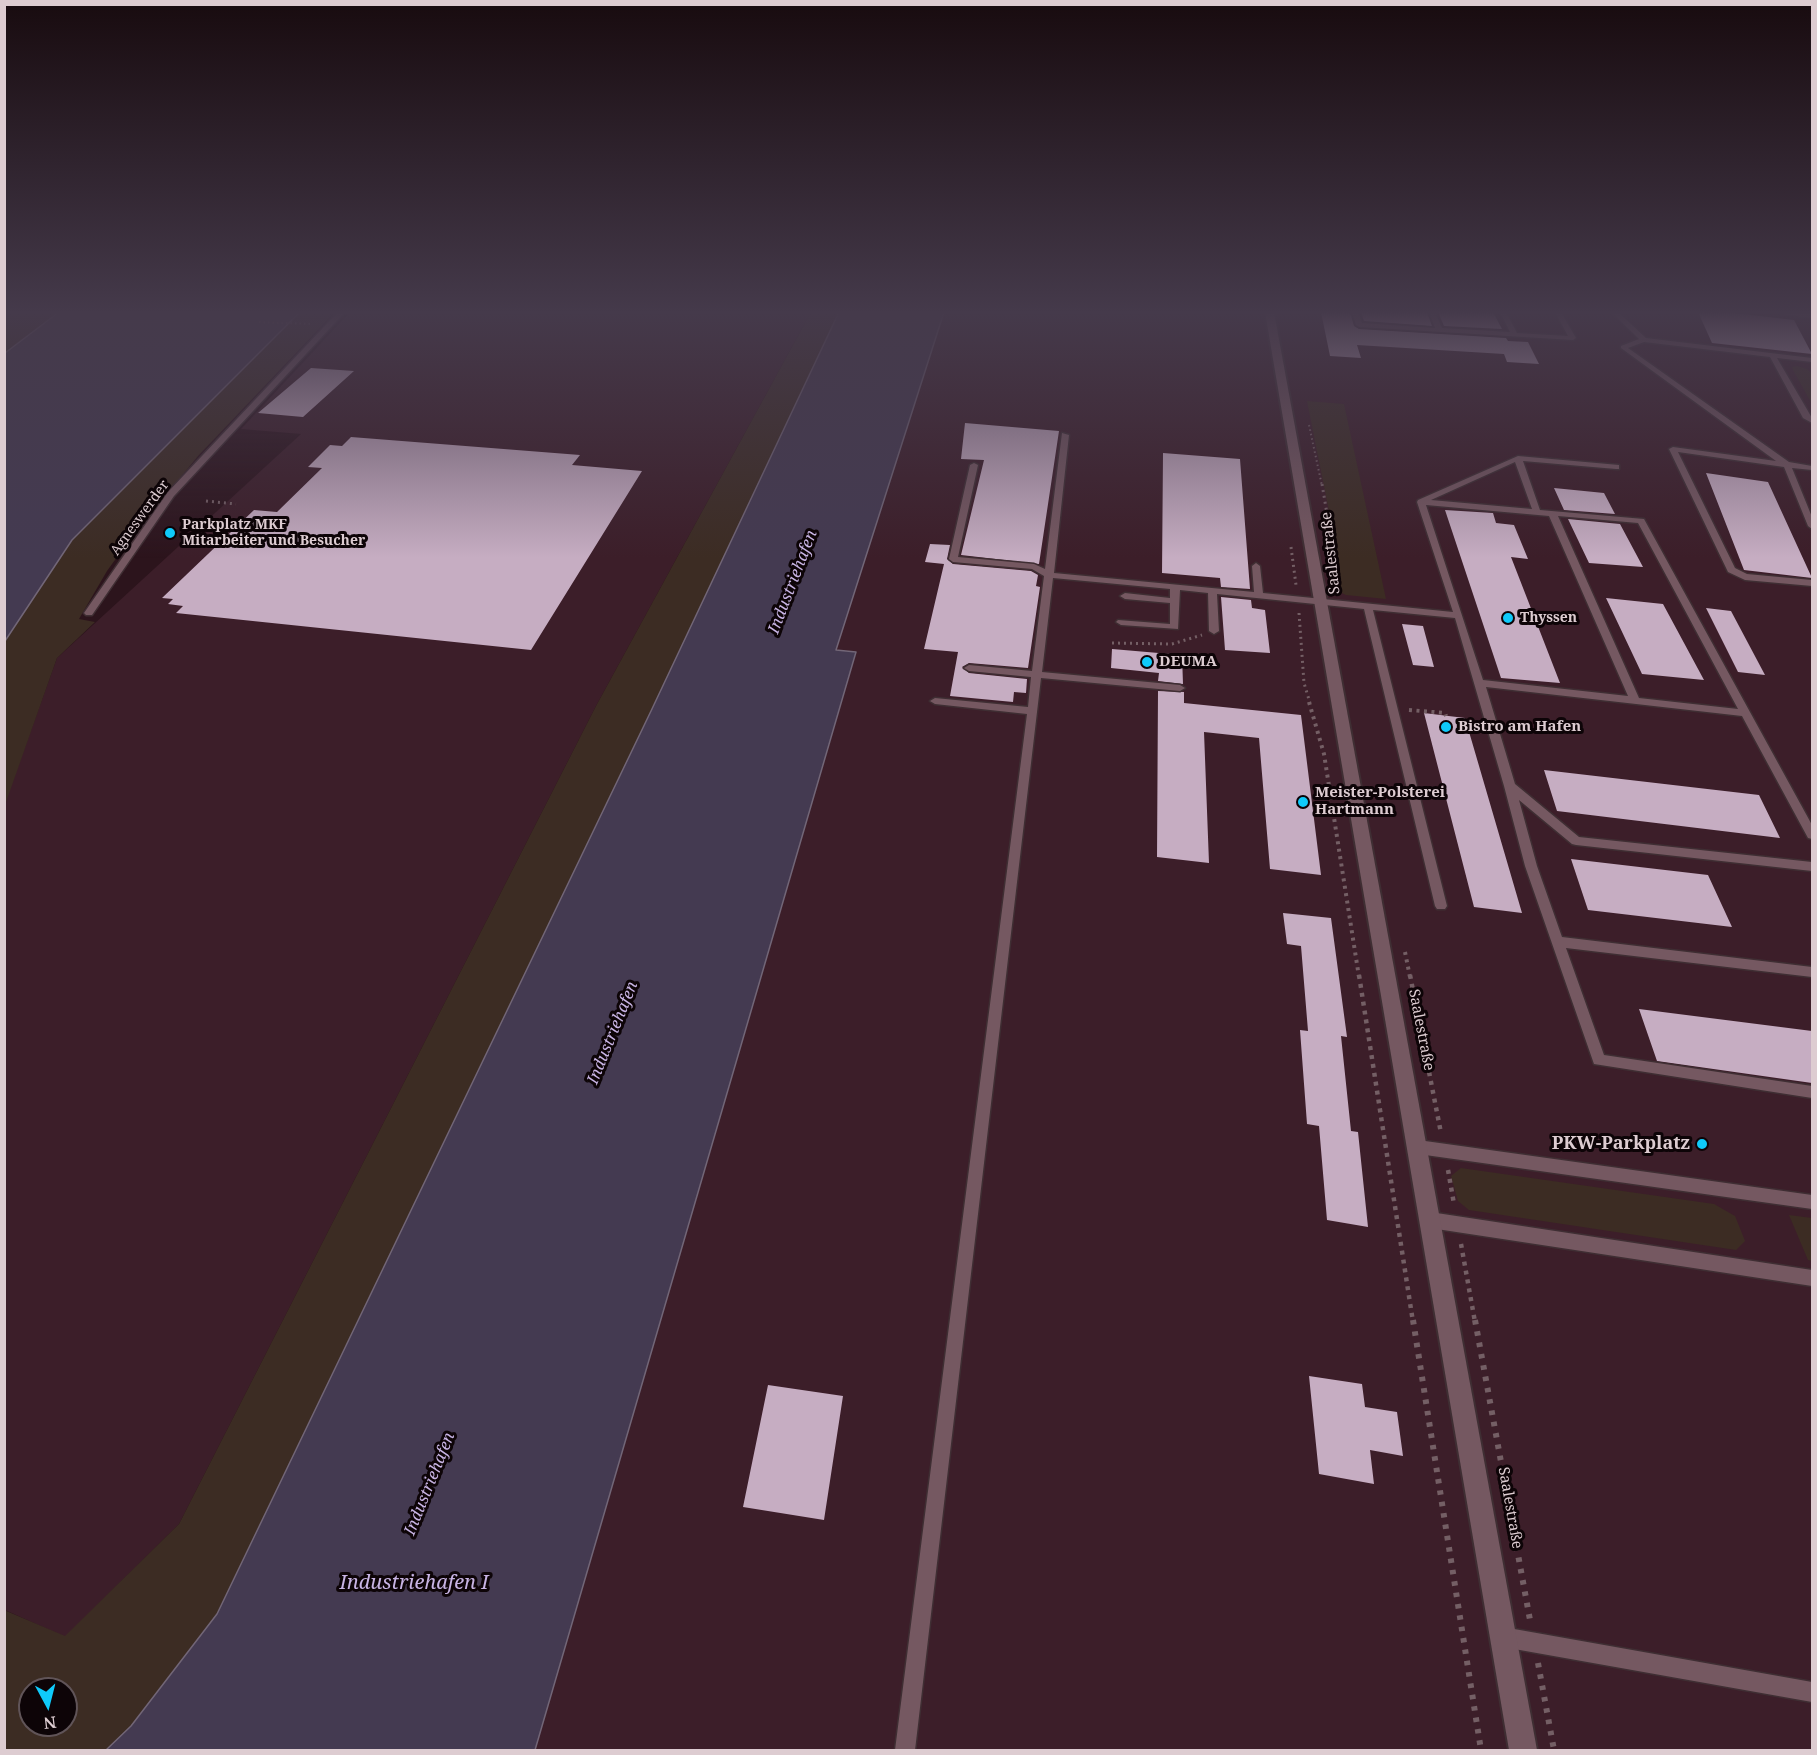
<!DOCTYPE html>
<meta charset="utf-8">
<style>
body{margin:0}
#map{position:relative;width:1817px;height:1755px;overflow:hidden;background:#2c141c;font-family:"Noto Serif",serif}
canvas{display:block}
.frame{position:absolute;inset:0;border:6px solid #ddccd1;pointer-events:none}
.north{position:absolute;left:18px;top:1677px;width:60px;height:60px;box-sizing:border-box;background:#0d0407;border:2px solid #605458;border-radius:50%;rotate:173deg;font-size:16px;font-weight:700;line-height:24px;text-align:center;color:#ddccd1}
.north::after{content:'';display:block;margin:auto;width:21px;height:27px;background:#0fcafa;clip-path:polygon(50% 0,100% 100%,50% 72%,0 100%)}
</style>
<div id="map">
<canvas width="1817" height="1755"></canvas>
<div class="frame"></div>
<div class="north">N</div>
</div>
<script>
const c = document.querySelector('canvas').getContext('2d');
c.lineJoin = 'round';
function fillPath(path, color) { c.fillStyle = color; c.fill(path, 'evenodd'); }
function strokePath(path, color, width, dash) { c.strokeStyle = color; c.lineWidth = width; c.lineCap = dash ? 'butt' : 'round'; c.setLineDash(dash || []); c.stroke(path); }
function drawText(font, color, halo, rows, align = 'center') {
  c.font = font + ' "Noto Serif",serif'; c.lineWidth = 6; c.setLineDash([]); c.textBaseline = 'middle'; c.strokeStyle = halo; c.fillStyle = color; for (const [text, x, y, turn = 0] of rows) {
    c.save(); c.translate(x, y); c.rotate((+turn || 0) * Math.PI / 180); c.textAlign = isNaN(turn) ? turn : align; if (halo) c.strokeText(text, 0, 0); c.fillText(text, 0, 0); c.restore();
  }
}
const built = new Path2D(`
 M 350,312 L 811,312 L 596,706 L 179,1524 L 65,1637 L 5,1610 L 4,805 L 57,658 L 301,434 L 241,429 Z
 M 944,312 L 1812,312 L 1812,1750 L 535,1750 L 856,653 L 836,650 Z`);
const green = new Path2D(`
 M 5,312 L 59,312 L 5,353 Z
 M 300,312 L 335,312 L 198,456 L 130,539 L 107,571 L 79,619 L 95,622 L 57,658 L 5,805 L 5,641 L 72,540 Z
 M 811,312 L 839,312 L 651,711 L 217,1614 L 131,1726 L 106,1750 L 5,1750 L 4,1610 L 65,1636 L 179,1524 L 596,706 ZM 30,1689 L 66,1689 L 66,1725 L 30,1725 Z
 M 1797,366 L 1807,369 L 1812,374 L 1812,404 L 1793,370 L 1792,367 Z
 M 1307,401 L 1344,404 L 1386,599 L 1346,595 L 1340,592 L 1336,576 L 1338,556 Z
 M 1461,1168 L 1714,1204 L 1735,1216 L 1745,1241 L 1736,1250 L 1469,1210 L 1458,1201 L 1451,1176 Z
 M 1789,1215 L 1812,1218 L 1812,1261 L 1808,1260 Z`);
const water = new Path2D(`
 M 59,312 L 300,312 L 72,540 L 5,641 L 5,353 Z
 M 839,312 L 944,312 L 836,650 L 856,652 L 535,1750 L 106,1750 L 131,1726 L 217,1614 L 651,711 Z`);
const building = new Path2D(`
 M 1321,312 L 1350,312 L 1354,326 L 1359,329 L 1506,338 L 1508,341 L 1528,342 L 1539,364 L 1507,362 L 1504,354 L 1357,345 L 1361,358 L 1330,356 Z
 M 1361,312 L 1427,312 L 1432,326 L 1364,321 Z
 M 1438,312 L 1493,312 L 1502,329 L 1444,326 Z
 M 1698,312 L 1726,312 L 1794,320 L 1812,354 L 1712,343 Z
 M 311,368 L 354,371 L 303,417 L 258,413 Z
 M 965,423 L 1059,431 L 1039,564 L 961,555 L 984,460 L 961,459 Z
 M 351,437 L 580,455 L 572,465 L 642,471 L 531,650 L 176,613 L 183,606 L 168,604 L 173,599 L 162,598 L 254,510 L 277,512 L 322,468 L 308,467 L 330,445 L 342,446 Z
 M 1163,453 L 1240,459 L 1250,589 L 1221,587 L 1220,578 L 1162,573 Z
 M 1706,473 L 1768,482 L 1812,578 L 1744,570 Z
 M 1554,488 L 1604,493 L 1615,514 L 1564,510 Z
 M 1445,510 L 1493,513 L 1496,523 L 1514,525 L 1528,559 L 1511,557 L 1560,683 L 1501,678 Z
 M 1568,519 L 1620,524 L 1643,567 L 1589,563 Z
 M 930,544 L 950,545 L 947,559 L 953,564 L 1031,571 L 1038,575 L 1036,586 L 1040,587 L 1028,668 L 969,663 L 962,667 L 969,673 L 1027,679 L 1026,693 L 1014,692 L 1013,702 L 950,696 L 958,652 L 924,649 L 944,564 L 925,562 Z
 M 1221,597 L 1251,600 L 1252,608 L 1265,610 L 1270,653 L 1225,650 Z
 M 1606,598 L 1663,604 L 1704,680 L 1642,674 Z
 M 1706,608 L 1731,611 L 1765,675 L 1738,672 Z
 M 1402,624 L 1423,626 L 1434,667 L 1413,665 Z
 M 1112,649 L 1182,655 L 1183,684 L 1158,681 L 1159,673 L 1111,668 Z
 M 1158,691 L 1184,692 L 1184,703 L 1301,715 L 1321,875 L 1270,869 L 1259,738 L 1204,732 L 1209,863 L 1157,857 Z
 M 1424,713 L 1465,718 L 1522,913 L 1474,907 Z
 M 1544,770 L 1759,795 L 1780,838 L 1557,811 Z
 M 1571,859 L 1708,875 L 1732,927 L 1588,910 Z
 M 1283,913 L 1331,918 L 1347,1037 L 1341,1036 L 1351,1131 L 1358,1132 L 1368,1227 L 1327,1220 L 1319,1126 L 1307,1124 L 1300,1030 L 1308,1031 L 1301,946 L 1287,944 Z
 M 1639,1009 L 1812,1031 L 1812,1083 L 1657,1061 Z
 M 1309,1376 L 1362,1384 L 1365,1407 L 1397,1412 L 1403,1456 L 1370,1450 L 1374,1484 L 1319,1474 Z
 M 768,1385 L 843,1396 L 824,1520 L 743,1507 Z`);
const pathFar4 = new Path2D(`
 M 259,322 L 313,324
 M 1309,425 L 1322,486`);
const pathFar3 = new Path2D(`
 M 1322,484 L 1334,556 L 1333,562
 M 206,501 L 236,504
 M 1291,547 L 1296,585
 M 1299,613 L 1304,683 L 1310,703
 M 1112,643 L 1172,644 L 1202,635`);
const pathFar2 = new Path2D(`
 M 1309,702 L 1324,754 L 1359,977
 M 1409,710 L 1445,713 L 1446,716
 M 1405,952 L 1410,977`);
const pathFar1 = new Path2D(`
 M 1359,975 L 1413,1322
 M 1410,975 L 1441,1133
 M 1448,1170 L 1454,1204
 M 1461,1244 L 1475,1322`);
const path = new Path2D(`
 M 1413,1320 L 1481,1750
 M 1475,1320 L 1530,1620
 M 1538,1663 L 1554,1750`);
const service = new Path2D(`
 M 338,312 L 345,312 L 174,496 L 92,615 L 86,615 L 84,613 L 168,492 Z
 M 1352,312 L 1358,312 L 1362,323 L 1435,328 L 1429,312 L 1435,312 L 1442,328 L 1510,332 L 1500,312 L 1506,312 L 1517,333 L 1568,336 L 1555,312 L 1561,312 L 1576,338 L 1573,340 L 1359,327 L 1356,325 Z
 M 1611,312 L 1618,312 L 1646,338 L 1812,358 L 1812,362 L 1777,358 L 1812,418 L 1812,423 L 1803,418 L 1770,357 L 1644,342 L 1628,348 L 1789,462 L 1812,466 L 1812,470 L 1792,468 L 1812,517 L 1812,529 L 1808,526 L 1784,467 L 1678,452 L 1735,568 L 1747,574 L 1812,580 L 1812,586 L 1745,580 L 1728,572 L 1669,449 L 1673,447 L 1776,461 L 1621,348 L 1621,346 L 1639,339 Z
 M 1778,312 L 1812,314 L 1812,318 L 1781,314 Z
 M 1062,433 L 1069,435 L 1054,573 L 1254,592 L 1252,566 L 1256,563 L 1260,566 L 1263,593 L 1453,612 L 1417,502 L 1418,500 L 1518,456 L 1619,465 L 1619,469 L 1616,469 L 1523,461 L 1540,510 L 1644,519 L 1812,825 L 1812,839 L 1808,838 L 1742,716 L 1486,687 L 1515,784 L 1579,837 L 1812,862 L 1812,871 L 1576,845 L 1572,844 L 1519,800 L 1537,866 L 1562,937 L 1812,967 L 1812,977 L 1566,948 L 1604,1055 L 1812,1086 L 1812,1098 L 1594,1064 L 1525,866 L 1504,786 L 1455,618 L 1373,610 L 1447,906 L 1445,909 L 1437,909 L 1435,906 L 1364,609 L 1217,594 L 1219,631 L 1214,634 L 1209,631 L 1208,593 L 1180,590 L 1178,629 L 1121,625 L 1116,622 L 1118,620 L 1170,624 L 1170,603 L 1125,599 L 1120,596 L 1125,593 L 1170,598 L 1170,589 L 1053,578 L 1042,672 L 1180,685 L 1185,688 L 1180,691 L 1041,678 L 915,1750 L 895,1750 L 1027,714 L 935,704 L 930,701 L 935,698 L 1028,707 L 1031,677 L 969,671 L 964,668 L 969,665 L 1032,671 L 1044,576 L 1032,569 L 953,562 L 949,559 L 970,465 L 974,463 L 978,465 L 958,557 L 1034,564 L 1045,569 ZM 1515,462 L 1532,509 L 1431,500 ZM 1426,505 L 1549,516 L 1628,696 L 1483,680 ZM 1558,516 L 1638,523 L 1738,709 L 1639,698 Z
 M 1418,1140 L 1812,1195 L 1812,1209 L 1418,1154 L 1413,1152 L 1411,1147 L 1413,1142 Z
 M 1430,1212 L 1812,1270 L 1812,1286 L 1430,1228 L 1425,1225 L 1422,1220 L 1425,1215 Z
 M 1503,1627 L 1812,1682 L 1812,1702 L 1503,1647 L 1496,1644 L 1493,1637 L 1496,1630 Z`);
const secondary = new Path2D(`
 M 1265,312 L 1274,312 L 1537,1750 L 1509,1750 Z`);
const markers = [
 [170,533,6,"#0fcafa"],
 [1508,618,6,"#0fcafa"],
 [1147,662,6,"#0fcafa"],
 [1446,727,6,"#0fcafa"],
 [1303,802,6,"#0fcafa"],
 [1702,1144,6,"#0fcafa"]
];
const farStreetnames = [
 ["Agneswerder",140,518,-54]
];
const farPoinames = [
 ["Parkplatz MKF",182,525],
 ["Mitarbeiter und Besucher",182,541],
 ["Thyssen",1520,618]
];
const streetNames = [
 ["Saalestraße",1331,553,-96],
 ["Saalestraße",1421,1030,79],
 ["Saalestraße",1510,1508,80]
];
const poiNames = [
 ["DEUMA",1159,662],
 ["Bistro am Hafen",1458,727],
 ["Meister-Polsterei",1315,793],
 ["Hartmann",1315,810]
];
const waterNames = [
 ["Industriehafen",793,582,-69],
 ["Industriehafen",613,1033,-68],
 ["Industriehafen",430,1484,-68]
];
const nearPoinames = [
 ["PKW-Parkplatz",1690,1144]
];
const nearWaternames = [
 ["Industriehafen I",414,1583]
];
fillPath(built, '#3c1e29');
fillPath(green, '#3c2c23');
fillPath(water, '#443a51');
strokePath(water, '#726677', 1.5);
fillPath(building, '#c6adc2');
strokePath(service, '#3f2e33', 3);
strokePath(secondary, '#3f2e33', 4);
strokePath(pathFar4, '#745f65', 2, [1.5, 3]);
strokePath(pathFar3, '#745f65', 3, [2, 4]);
strokePath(pathFar2, '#745f65', 4, [3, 4.5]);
strokePath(pathFar1, '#745f65', 4.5, [4, 5]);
strokePath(path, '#745f65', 6, [4.5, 7]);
fillPath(service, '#755861');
fillPath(secondary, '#755861');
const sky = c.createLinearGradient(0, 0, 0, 558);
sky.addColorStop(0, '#180b0f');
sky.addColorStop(0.56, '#453a4b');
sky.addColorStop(1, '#453a4b00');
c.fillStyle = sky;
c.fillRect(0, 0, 1817, 558);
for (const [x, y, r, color] of markers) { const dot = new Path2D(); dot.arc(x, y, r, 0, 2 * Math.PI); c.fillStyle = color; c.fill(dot); strokePath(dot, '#0d0407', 2); }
drawText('14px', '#ddccd1', '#0d0407', farStreetnames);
drawText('bold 14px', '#ddccd1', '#0d0407', farPoinames, 'left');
drawText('15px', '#ddccd1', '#0d0407', streetNames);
drawText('bold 15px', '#ddccd1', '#0d0407', poiNames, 'left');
drawText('italic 16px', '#c8b4e4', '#0d0407', waterNames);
drawText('bold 18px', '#ddccd1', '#0d0407', nearPoinames, 'right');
drawText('italic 20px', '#c8b4e4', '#0d0407', nearWaternames);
</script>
